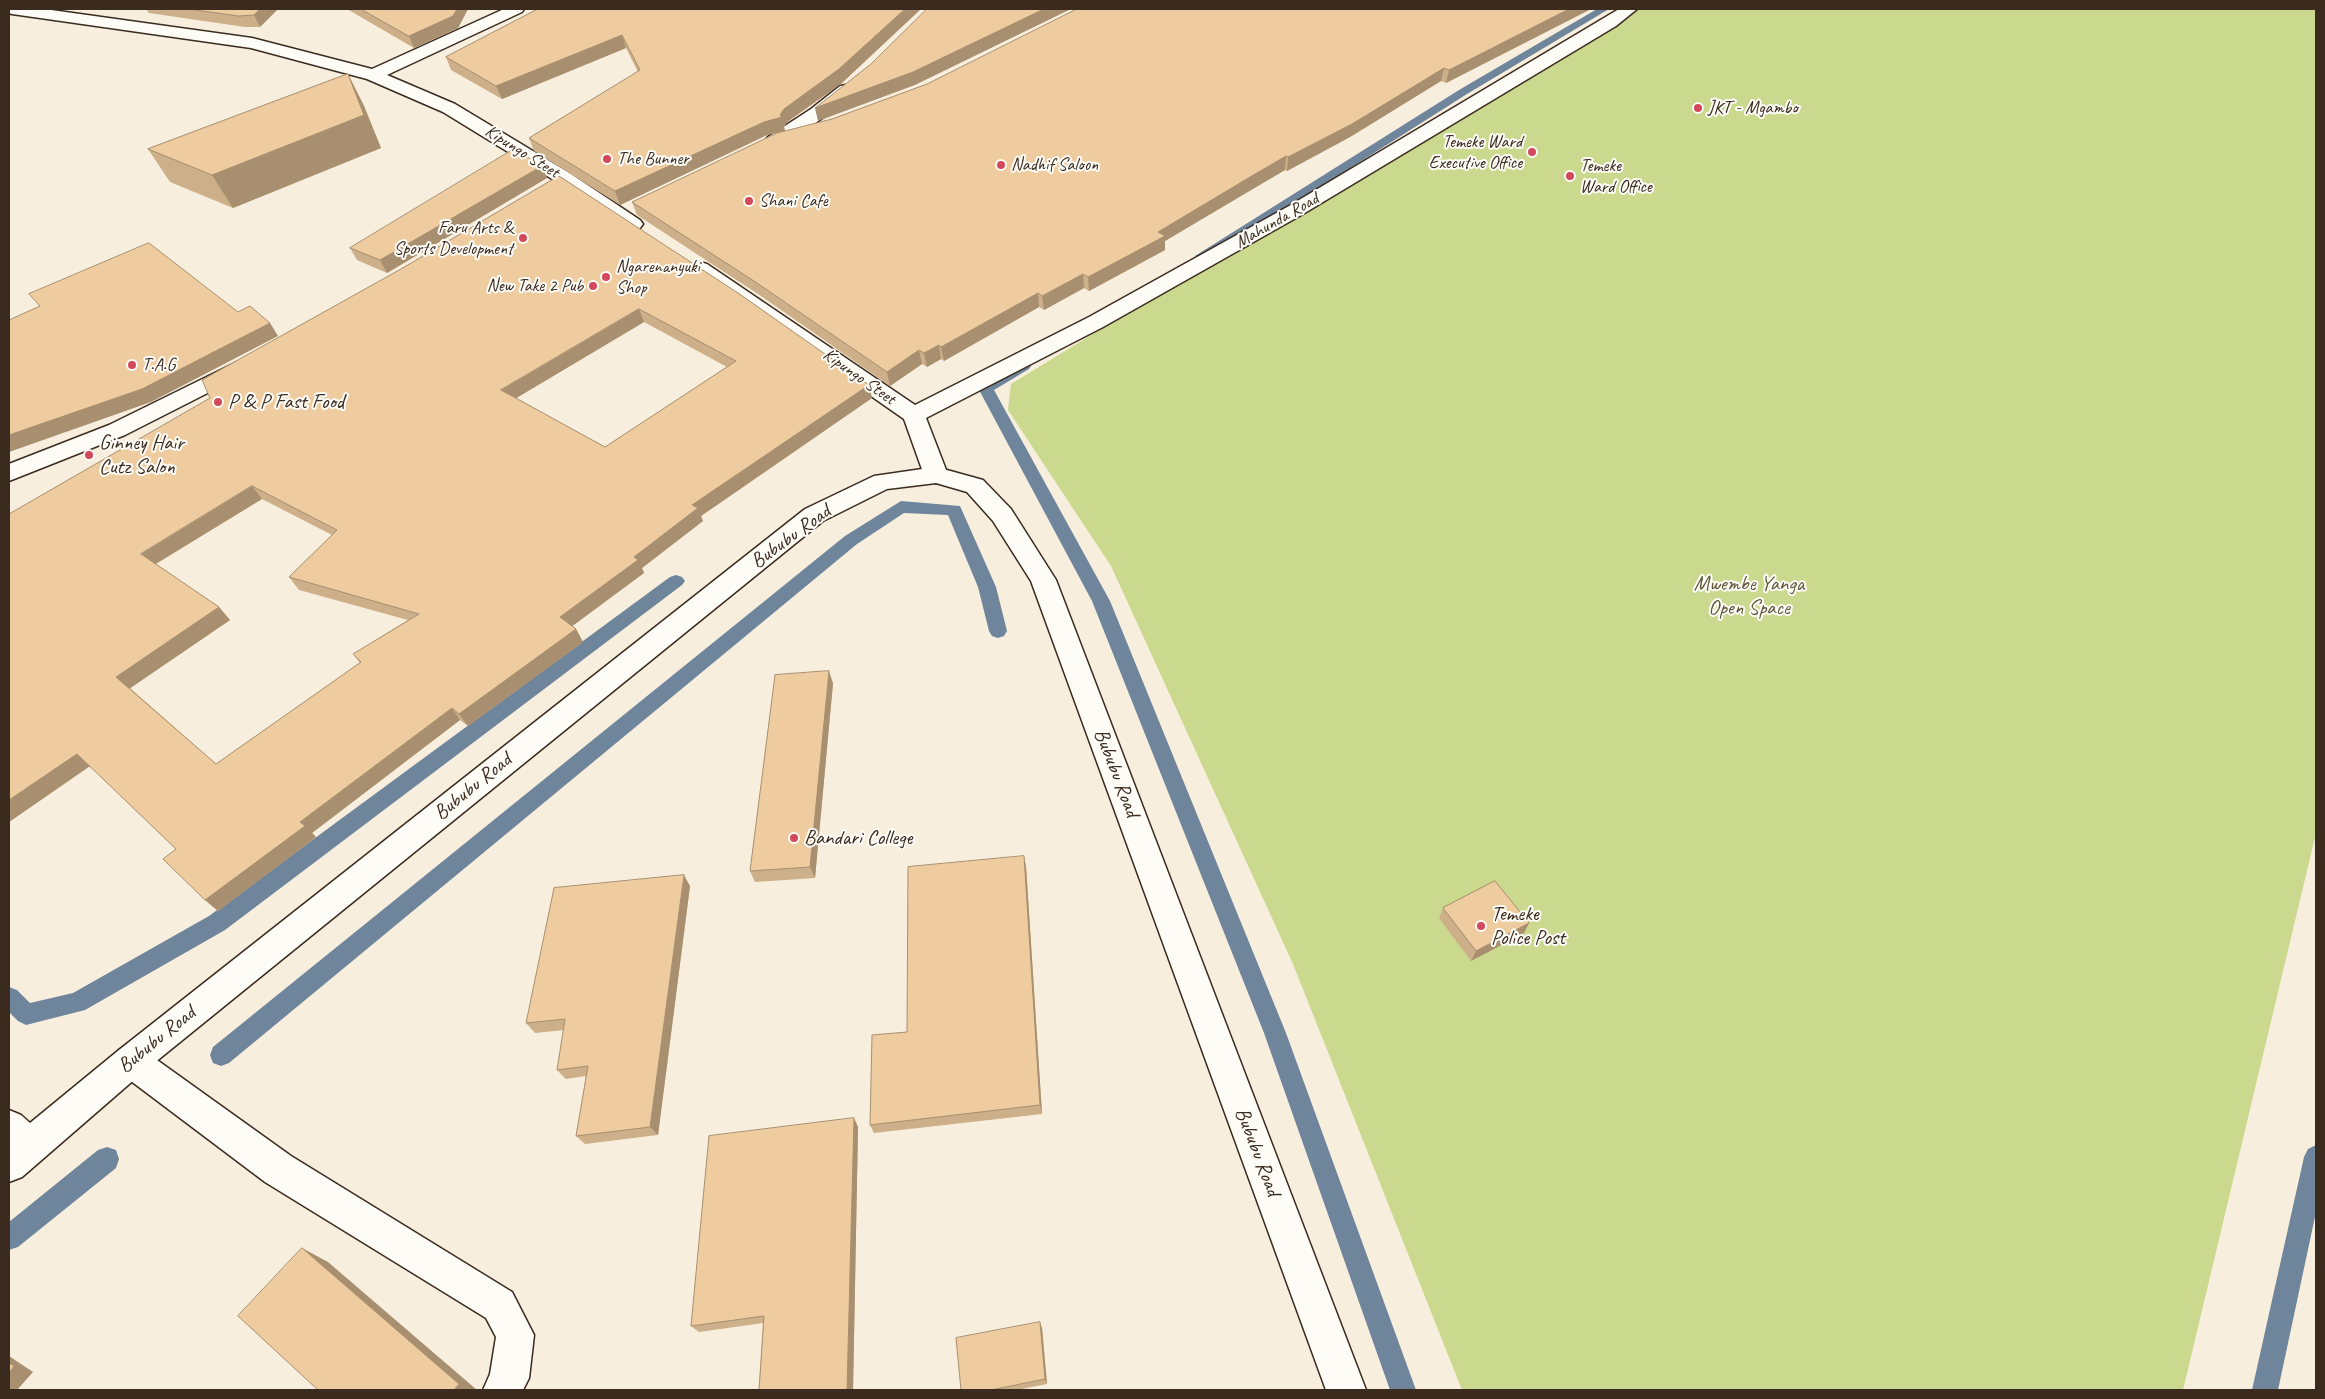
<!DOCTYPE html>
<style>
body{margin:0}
#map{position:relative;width:2325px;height:1399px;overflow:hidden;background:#f8eedd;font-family:Caveat,sans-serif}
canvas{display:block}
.frame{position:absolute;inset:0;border:10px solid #3b2a1e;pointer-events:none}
</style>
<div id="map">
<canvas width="2325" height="1399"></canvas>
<div class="frame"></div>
</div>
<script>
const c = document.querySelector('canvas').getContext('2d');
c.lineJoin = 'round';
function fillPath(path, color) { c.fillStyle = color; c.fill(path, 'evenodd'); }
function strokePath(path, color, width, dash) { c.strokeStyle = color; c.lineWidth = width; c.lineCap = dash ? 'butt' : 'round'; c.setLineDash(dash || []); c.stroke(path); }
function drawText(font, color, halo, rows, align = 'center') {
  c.font = font + ' Caveat,sans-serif'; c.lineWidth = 4; c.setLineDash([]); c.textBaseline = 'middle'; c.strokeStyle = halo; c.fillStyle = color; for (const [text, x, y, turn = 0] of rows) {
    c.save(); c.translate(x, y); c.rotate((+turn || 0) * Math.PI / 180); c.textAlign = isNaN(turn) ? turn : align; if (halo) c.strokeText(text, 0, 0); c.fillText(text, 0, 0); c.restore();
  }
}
const green = new Path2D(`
 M 1624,9 L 2316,9 L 2316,833 L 2183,1390 L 1462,1390 L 1293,964 L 1111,566 L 1008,410 L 1011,384 Z`);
const stream = new Path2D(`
 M 1597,9 L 1609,9 L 1467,94 L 1207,259 L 1202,260 L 1195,256 L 1459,90 Z
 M 1024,361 L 1029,363 L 1031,366 L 1029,369 L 994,390 L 1110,601 L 1286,1033 L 1416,1390 L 1390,1390 L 1264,1033 L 1092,601 L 978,388 L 981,385 Z
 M 901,501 L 960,506 L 996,587 L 1007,631 L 1004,636 L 998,638 L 992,636 L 989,631 L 978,587 L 948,515 L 904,513 L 857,544 L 229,1063 L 221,1066 L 213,1063 L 210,1055 L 213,1047 L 845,536 Z
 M 676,575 L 682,577 L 685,581 L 682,585 L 225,930 L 85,1010 L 26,1025 L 18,1021 L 9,1012 L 9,987 L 17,990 L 30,1003 L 73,993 L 209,916 L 670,577 Z
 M 2316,1145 L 2316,1212 L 2278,1390 L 2252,1390 L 2304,1157 L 2308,1149 Z
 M 107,1147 L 116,1150 L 119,1159 L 116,1168 L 18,1247 L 9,1250 L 9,1222 L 98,1150 Z`);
const service = new Path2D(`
 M 131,1045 L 143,1050 L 291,1156 L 512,1292 L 534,1335 L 529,1378 L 523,1390 L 483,1390 L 490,1374 L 496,1337 L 486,1318 L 265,1182 L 119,1072 L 114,1061 L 119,1050 Z`);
const minor = new Path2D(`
 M 9,9 L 44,9 L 252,38 L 372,69 L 504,9 L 524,9 L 522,12 L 387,75 L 455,104 L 571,174 L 640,220 L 643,224 L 640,228 L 626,228 L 557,182 L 443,112 L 367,79 L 251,48 L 12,14 L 9,13 Z
 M 1619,9 L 1637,9 L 1616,26 L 1303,214 L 1103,327 L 926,418 L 948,475 L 944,481 L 936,483 L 928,481 L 924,475 L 904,419 L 693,272 L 690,268 L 693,264 L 700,262 L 707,264 L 915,405 L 1089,317 L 1289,206 Z
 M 846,85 L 852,86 L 855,90 L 852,94 C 836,107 787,150 768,145 L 765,141 L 768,137 L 811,109 L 840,86 Z
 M 237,362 L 245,364 L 248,369 L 245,374 L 125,435 L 9,481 L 9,464 L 109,425 Z`);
const tertiary = new Path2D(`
 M 936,467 L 983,480 L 1011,509 L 1056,580 L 1366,1390 L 1326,1390 L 1031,581 L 993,521 L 967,492 L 936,483 L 887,489 L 823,521 L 143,1072 L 22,1177 L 9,1182 L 9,1110 L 21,1115 L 30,1123 L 119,1050 L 805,509 L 874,476 Z`);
const wall = new Path2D(`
 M 146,9 L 278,9 L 260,27 L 245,27 L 149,13 Z
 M 347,9 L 468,9 L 458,28 L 414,48 Z
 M 538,9 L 842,83 L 787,122 L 784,127 L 785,131 L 767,135 L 620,205 L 534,151 L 529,138 L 638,72 L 626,48 L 502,99 L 451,70 L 446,57 Z
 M 1591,9 L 1446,83 L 1441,81 L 1350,137 L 1287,171 L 1285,170 L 1249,191 L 1165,241 L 1165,250 L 1089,291 L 1084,288 L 1044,310 L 1039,307 L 944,361 L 941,359 L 927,367 L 922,364 L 890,386 L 761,296 L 637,215 L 632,202 L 832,119 L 927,84 Z
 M 348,74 L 364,106 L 381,148 L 233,208 L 170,182 L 148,149 Z
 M 542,166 L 547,178 L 387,273 L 357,260 L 350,248 Z
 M 559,176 L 872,398 L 701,516 L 703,521 L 642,568 L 644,573 L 572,626 L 576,629 L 583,642 L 468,726 L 460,720 L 312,833 L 316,837 L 218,911 L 205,900 L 176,849 L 90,766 L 9,822 L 210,398 L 401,269 ZM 644,322 L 727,367 L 605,447 L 516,398 ZM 262,499 L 332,535 L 289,577 L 299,590 L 408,620 L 353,654 L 360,663 L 216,764 L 130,688 L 230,620 L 219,607 L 156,564 Z
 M 833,683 L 815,878 L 755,882 L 750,871 Z
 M 1026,866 L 1042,1114 L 874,1133 L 870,1125 Z
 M 690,886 L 658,1135 L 585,1144 L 576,1136 L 586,1076 L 566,1079 L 557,1070 L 564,1030 L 535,1033 L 526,1023 Z
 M 1443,908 L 1529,923 L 1524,933 L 1471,961 L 1439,918 Z
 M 854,1118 L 858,1127 L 853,1390 L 759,1390 L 763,1323 L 699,1332 L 691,1326 Z
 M 1042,1328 L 1047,1384 L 1017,1390 L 961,1390 Z`);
const shadedWall = new Path2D(`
 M 260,9 L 278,9 L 260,27 L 254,15 Z
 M 457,9 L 468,9 L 458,28 L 414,48 L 409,36 Z
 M 905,9 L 921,9 L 842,83 L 787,122 L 784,127 L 785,131 L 767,135 L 620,205 L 615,191 L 784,109 Z
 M 1044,9 L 1071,9 L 915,85 L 818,121 L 815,108 Z
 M 1569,9 L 1591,9 L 1446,83 L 1449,70 Z
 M 622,35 L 626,48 L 502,99 L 496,86 Z
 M 1444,68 L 1441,81 L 1350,137 L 1287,171 L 1288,157 Z
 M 348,74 L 364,106 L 381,148 L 233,208 L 212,175 Z
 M 1286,156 L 1285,170 L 1165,241 L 1165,250 L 1089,291 L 1088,277 L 1158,232 Z
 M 542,166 L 547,178 L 387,273 L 380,260 Z
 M 1083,274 L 1084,288 L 1044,310 L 1042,296 Z
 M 1038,293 L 1039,307 L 944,361 L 941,347 Z
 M 639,309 L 644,322 L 508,403 L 501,390 Z
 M 270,323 L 278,336 L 151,402 L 9,452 L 9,435 Z
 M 939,345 L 941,359 L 927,367 L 924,353 Z
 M 919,350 L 922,364 L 890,386 L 887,372 Z
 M 869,385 L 872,398 L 701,516 L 703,521 L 642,568 L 644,573 L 567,630 L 560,617 L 634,557 L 692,505 Z
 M 252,486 L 262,499 L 152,566 L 141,554 Z
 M 219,607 L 230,620 L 129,689 L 116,677 Z
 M 576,629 L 583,642 L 468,726 L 459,714 Z
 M 829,671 L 833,683 L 815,878 L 810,867 Z
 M 452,708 L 460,720 L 312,833 L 316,837 L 218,911 L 205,900 L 300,822 Z
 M 77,754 L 90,766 L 9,822 L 9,800 Z
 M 1024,856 L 1026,866 L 1042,1114 L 1040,1105 Z
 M 684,875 L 690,886 L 658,1135 L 650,1127 Z
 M 1529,923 L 1524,933 L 1471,961 L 1476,951 Z
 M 854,1118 L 858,1127 L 853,1390 L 847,1390 Z
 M 302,1248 L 328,1262 L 477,1390 L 454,1390 Z
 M 1040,1322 L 1042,1328 L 1047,1384 L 1045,1379 Z
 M 9,1356 L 33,1372 L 17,1390 L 9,1390 Z`);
const building = new Path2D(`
 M 189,9 L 260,9 L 254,15 L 239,16 Z
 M 361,9 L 457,9 L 453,16 L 409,36 Z
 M 538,9 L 905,9 L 839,69 L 784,109 L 780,115 L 782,117 L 764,122 L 615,191 L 529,138 L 640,70 L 622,35 L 496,86 L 446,57 Z
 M 927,9 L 1044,9 L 913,72 L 815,108 L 871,64 Z
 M 1077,9 L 1569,9 L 1449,70 L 1444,68 L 1352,124 L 1288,157 L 1286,156 L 1250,177 L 1158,232 L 1165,236 L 1088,277 L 1083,274 L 1042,296 L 1038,293 L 941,347 L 939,345 L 924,353 L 919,350 L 887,372 L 757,283 L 632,202 L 777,133 L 832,119 L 927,84 Z
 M 348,74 L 364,115 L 212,175 L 148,149 Z
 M 514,149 L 542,166 L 380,260 L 350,248 Z
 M 559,176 L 741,295 L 869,385 L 692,505 L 698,508 L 634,557 L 638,560 L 560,617 L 576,629 L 459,714 L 452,708 L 300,822 L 305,826 L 205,900 L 163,859 L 176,849 L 77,754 L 9,800 L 9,514 L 210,398 L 202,380 L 401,269 ZM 639,309 L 736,361 L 605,447 L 501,390 ZM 252,486 L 337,530 L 289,577 L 419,614 L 353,654 L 361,662 L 216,764 L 116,677 L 219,607 L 141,554 Z
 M 149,243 L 238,312 L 250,306 L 270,323 L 142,389 L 9,435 L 9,320 L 40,306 L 29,294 Z
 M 829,671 L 810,867 L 750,871 L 775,675 Z
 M 1024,856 L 1040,1105 L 870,1125 L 872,1035 L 907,1032 L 908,867 Z
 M 684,875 L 650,1127 L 576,1136 L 588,1066 L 557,1070 L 565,1019 L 526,1023 L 554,888 Z
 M 1495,881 L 1529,923 L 1476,951 L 1443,908 Z
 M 854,1118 L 847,1390 L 759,1390 L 764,1316 L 691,1326 L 709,1136 Z
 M 302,1248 L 459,1384 L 454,1390 L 318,1390 L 238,1316 Z
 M 1040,1322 L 1045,1379 L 991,1390 L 961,1390 L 956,1338 Z
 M 9,1363 L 14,1366 L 9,1373 Z`);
const markers = [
 [1698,108,5,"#d1495b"],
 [1532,152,5,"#d1495b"],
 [607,159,5,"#d1495b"],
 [1001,165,5,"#d1495b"],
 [1570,176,5,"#d1495b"],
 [749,201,5,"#d1495b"],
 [523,238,5,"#d1495b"],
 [606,277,5,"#d1495b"],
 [593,286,5,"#d1495b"],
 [132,365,5,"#d1495b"],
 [218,402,5,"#d1495b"],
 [89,455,5,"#d1495b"],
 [794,838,5,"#d1495b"],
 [1481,926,5,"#d1495b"]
];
const farPoinames = [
 ["JKT - Mgambo",1708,108],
 ["Temeke Ward",1522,142,"right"],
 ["Executive Office",1522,163,"right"],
 ["The Bunner",617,159],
 ["Nadhif Saloon",1011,165],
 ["Temeke",1580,166],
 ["Ward Office",1580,187],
 ["Shani Cafe",759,201],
 ["Faru Arts &",513,228,"right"],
 ["Sports Development",513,249,"right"],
 ["Ngarenanyuki",616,267],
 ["Shop",616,288],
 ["New Take 2 Pub",583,286,"right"],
 ["T.A.G",142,365]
];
const farStreetnames = [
 ["Kipungo Steet",522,152,32],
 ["Mahunda Road",1277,221,-30],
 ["Kipungo Steet",859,377,35]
];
const poiNames = [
 ["P & P Fast Food",228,402],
 ["Ginney Hair",99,443],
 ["Cutz Salon",99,467],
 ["Bandari College",804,838],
 ["Temeke",1491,914],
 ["Police Post",1491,938]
];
const streetNames = [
 ["Bububu Road",791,537,-36],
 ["Bububu Road",1116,773,69],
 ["Bububu Road",473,787,-39],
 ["Bububu Road",157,1040,-39],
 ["Bububu Road",1257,1152,69]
];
const parkNames = [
 ["Mwembe Yanga",1749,584],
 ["Open Space",1749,608]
];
fillPath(green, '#cad98d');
fillPath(stream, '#6f859b');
strokePath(service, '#3b2a1e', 3);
strokePath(minor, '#3b2a1e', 3);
strokePath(tertiary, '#3b2a1e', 3);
fillPath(service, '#fdfcf7');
fillPath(minor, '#fdfcf7');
fillPath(tertiary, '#fdfcf7');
fillPath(wall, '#cdaf89');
fillPath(shadedWall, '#a78f6f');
fillPath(building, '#eecc9f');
strokePath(building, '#a78f6f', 1);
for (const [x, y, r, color] of markers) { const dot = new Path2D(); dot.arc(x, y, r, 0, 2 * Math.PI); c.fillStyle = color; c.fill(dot); strokePath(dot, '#fdfcf7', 2); }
drawText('18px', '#3b2a1e', '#fdfcf7', farPoinames, 'left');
drawText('18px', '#3b2a1e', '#fdfcf7', farStreetnames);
drawText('21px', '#3b2a1e', '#fdfcf7', poiNames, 'left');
drawText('21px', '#3b2a1e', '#fdfcf7', streetNames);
drawText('21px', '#5f563a', '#fdfcf7', parkNames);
</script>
